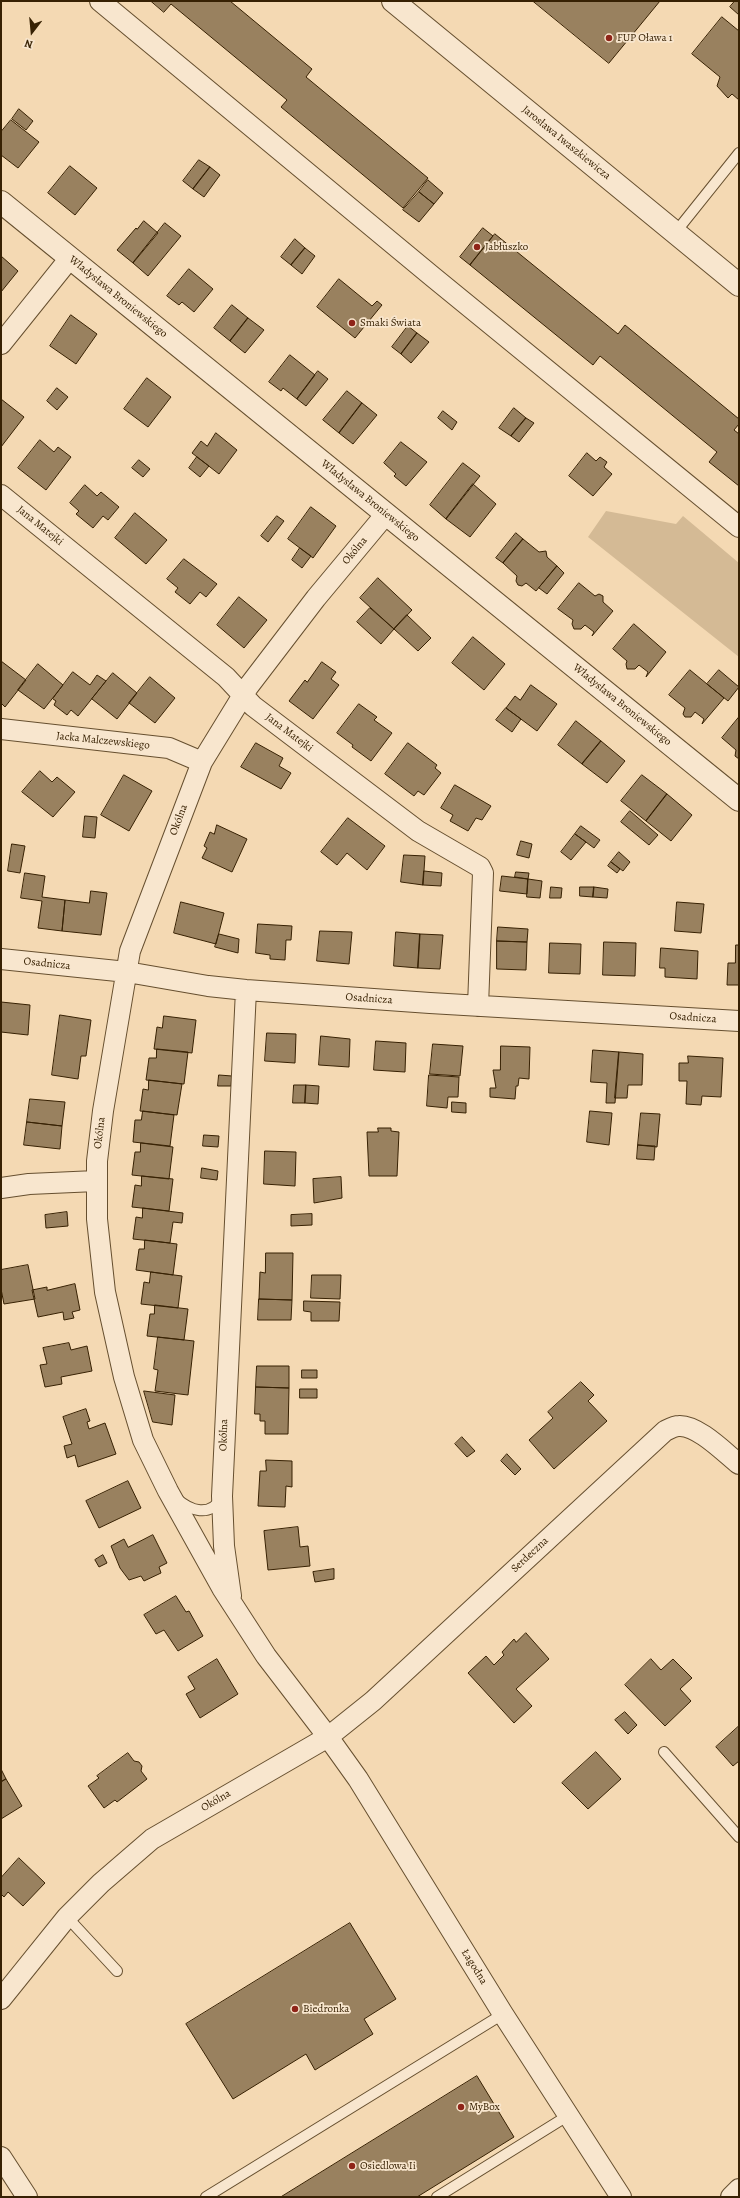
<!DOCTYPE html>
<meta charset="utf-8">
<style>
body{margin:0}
#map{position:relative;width:740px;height:2198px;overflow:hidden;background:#f4d9b3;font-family:Alegreya,serif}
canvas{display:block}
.frame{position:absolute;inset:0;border:2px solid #372103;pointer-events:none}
.north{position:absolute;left:12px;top:12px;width:40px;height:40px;-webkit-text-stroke:3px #f8e6ce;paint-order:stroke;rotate:196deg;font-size:11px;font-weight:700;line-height:16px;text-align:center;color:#372103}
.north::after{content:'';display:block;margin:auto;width:14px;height:18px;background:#372103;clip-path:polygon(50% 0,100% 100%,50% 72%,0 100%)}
</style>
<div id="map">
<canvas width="740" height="2198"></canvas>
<div class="frame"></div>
<div class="north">N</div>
</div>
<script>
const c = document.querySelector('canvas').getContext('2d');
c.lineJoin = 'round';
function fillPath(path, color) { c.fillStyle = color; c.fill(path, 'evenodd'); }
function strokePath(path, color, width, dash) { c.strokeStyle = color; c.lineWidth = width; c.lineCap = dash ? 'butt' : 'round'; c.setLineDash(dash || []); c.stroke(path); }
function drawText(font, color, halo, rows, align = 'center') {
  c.font = font + ' Alegreya,serif'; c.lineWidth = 3.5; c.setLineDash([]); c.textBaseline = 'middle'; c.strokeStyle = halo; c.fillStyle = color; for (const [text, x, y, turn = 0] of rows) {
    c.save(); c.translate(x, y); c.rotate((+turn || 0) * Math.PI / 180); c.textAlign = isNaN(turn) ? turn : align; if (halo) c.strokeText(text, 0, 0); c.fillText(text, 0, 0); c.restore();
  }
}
const green = new Path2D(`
 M 606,511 L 676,524 L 683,516 L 739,563 L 739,657 L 588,537 Z`);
const building = new Path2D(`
 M 151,1 L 230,1 L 312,69 L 306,77 L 428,178 L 403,208 L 281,107 L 287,100 L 171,4 L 164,12 Z
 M 533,1 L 660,1 L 609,63 Z
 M 735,1 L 739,1 L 739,15 L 730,7 Z
 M 722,17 L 739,31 L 739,100 L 732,94 L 728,98 L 717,86 L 720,77 L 692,54 Z
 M 19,109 L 33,121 L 26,130 L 12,119 Z
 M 11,120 L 39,142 L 18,168 L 1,155 L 1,132 Z
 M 199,160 L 210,167 L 193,189 L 183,181 Z
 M 70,166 L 97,188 L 75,215 L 48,193 Z
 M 210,167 L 220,175 L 204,197 L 193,189 Z
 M 428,180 L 443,193 L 434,204 L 419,192 Z
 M 419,192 L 434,204 L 419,222 L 403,210 Z
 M 144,221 L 158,233 L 133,263 L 117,250 L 136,228 L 137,229 Z
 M 165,223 L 181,236 L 148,276 L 133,263 Z
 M 483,228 L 493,236 L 470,265 L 460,257 Z
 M 495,234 L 618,334 L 625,325 L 739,419 L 739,424 L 734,430 L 739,434 L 739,486 L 709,462 L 717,452 L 600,356 L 593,365 L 470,265 Z
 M 295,239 L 305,248 L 291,265 L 281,257 Z
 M 305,248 L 315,256 L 302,274 L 291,265 Z
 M 1,256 L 18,271 L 1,292 Z
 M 189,269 L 213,289 L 194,312 L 182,302 L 179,305 L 167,296 Z
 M 339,279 L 372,306 L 377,301 L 382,305 L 355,338 L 317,307 Z
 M 232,305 L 248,318 L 230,341 L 214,328 Z
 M 71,315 L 97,334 L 76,364 L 50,346 Z
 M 248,318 L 264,330 L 245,353 L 230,341 Z
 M 408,326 L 417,333 L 401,354 L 392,347 Z
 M 417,333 L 429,342 L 411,363 L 401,354 Z
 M 290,355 L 315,375 L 297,399 L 283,388 L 281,391 L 269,382 Z
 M 318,371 L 328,379 L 306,406 L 297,399 Z
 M 147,378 L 171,397 L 148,427 L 124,409 Z
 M 57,388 L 68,397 L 57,410 L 47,401 Z
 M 347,391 L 362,403 L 339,433 L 323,420 Z
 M 1,399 L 24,417 L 1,447 Z
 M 362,403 L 377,415 L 353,444 L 339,433 Z
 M 514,408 L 526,418 L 511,436 L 499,428 Z
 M 443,411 L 457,422 L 452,430 L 438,418 Z
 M 526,418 L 534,423 L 519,442 L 511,436 Z
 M 216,433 L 237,450 L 219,474 L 192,453 L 201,441 L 207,446 Z
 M 40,440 L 54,452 L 58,447 L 71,457 L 46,490 L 18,468 Z
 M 401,442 L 427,462 L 406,486 L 394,476 L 396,474 L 384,463 Z
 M 587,453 L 596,461 L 600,457 L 607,462 L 604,467 L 612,474 L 593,496 L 569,476 Z
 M 197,457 L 209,466 L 200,477 L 189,468 Z
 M 139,460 L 150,469 L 143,477 L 132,468 Z
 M 463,463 L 480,476 L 446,519 L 430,505 Z
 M 473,484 L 496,504 L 470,537 L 446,519 Z
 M 85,485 L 97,496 L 101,492 L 119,507 L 108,520 L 103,516 L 93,528 L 76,514 L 79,511 L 70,503 Z
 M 311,507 L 336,526 L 313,558 L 288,539 Z
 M 135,513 L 167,540 L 146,564 L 115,538 Z
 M 277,516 L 284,521 L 268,542 L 261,536 Z
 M 516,533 L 523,539 L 503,563 L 496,558 Z
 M 523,539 L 539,552 L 546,551 L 547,557 L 557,566 L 536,591 L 526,583 L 522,586 L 518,585 L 516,581 L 517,576 L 503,563 Z
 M 300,548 L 311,556 L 302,568 L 292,560 Z
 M 184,559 L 217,584 L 206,597 L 200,592 L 190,604 L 175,592 L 178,588 L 167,579 Z
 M 557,566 L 564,573 L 547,594 L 539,588 Z
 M 378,578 L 412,610 L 394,629 L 360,598 Z
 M 579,583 L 595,596 L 599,594 L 603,596 L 603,602 L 613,611 L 592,636 L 594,632 L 585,625 L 581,629 L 574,629 L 572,624 L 573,620 L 558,609 Z
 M 239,597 L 267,620 L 244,648 L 217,625 Z
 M 370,608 L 394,629 L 381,644 L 357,622 Z
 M 407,615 L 431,638 L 418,651 L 394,629 Z
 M 634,624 L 666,652 L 646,677 L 648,672 L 639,665 L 635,669 L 627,669 L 626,664 L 627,661 L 613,649 Z
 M 473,637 L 505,664 L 484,690 L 452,663 Z
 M 1,661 L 26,680 L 5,707 L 1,703 Z
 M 322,662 L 336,672 L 331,679 L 339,685 L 313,719 L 289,701 L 305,680 L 307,682 Z
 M 38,664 L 63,685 L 44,709 L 18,690 Z
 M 690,670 L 724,698 L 702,724 L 704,719 L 695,712 L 691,717 L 685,717 L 683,714 L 685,708 L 669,695 Z
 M 719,670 L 739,687 L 728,701 L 707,684 Z
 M 73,672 L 90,685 L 97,675 L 106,681 L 78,716 L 71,710 L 67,715 L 54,705 L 56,701 L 53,699 Z
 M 113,673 L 137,693 L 117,719 L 92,699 Z
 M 150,677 L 175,698 L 155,723 L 129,703 Z
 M 531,685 L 557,704 L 537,731 L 506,708 L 515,696 L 520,700 Z
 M 359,704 L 377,717 L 374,720 L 392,733 L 371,761 L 352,747 L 353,745 L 337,733 Z
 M 506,708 L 521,719 L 512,732 L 496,720 Z
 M 739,717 L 739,759 L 735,756 L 736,750 L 722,738 Z
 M 576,721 L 601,741 L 582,764 L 558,745 Z
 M 601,741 L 625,761 L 607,783 L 582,764 Z
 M 256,743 L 283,758 L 279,766 L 291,773 L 281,789 L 241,767 Z
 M 408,743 L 437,765 L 435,768 L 441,773 L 424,795 L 418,791 L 414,796 L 385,774 Z
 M 40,771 L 52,782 L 57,777 L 75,792 L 53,817 L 22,792 Z
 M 124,775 L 152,791 L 129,831 L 101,815 Z
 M 642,775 L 667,794 L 646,821 L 621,801 Z
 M 455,785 L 491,806 L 482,820 L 476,818 L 468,831 L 450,821 L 453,815 L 441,808 Z
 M 667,794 L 692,815 L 671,841 L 646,821 Z
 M 630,811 L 658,835 L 649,845 L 621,822 Z
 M 85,816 L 97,817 L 95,838 L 83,837 Z
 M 348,818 L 385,846 L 367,870 L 347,853 L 337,865 L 321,852 Z
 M 217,825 L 247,839 L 232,872 L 202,858 L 207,848 L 204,846 L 210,832 L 214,834 Z
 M 581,826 L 600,840 L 594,848 L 575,834 Z
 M 575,834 L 586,842 L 571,860 L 561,852 Z
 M 521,841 L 532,844 L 529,858 L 517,855 Z
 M 12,844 L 25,846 L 20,873 L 8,871 Z
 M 619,852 L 630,862 L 623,871 L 611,862 Z
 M 404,855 L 425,856 L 423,885 L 401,882 Z
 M 611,862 L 620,869 L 617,873 L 608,866 Z
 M 424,871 L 442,873 L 441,886 L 423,885 Z
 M 516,872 L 529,873 L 528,879 L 515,877 Z
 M 25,873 L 45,876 L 42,897 L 65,900 L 62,931 L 38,928 L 42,901 L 21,898 Z
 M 502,876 L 528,879 L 527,894 L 500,891 Z
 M 528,879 L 542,881 L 540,898 L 527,897 Z
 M 551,887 L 562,888 L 561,898 L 550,898 Z
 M 580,887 L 594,887 L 593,897 L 580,896 Z
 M 594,887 L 608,889 L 607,898 L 593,897 Z
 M 91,891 L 107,893 L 101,935 L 62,931 L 65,900 L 89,903 Z
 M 181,902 L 224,913 L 216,944 L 174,933 Z
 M 677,902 L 704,904 L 701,933 L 675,931 Z
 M 258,924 L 292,926 L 291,940 L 286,940 L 285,960 L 270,959 L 270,955 L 256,953 Z
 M 498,927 L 528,929 L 527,942 L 497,941 Z
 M 320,931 L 352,932 L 349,964 L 317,961 Z
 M 396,932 L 420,934 L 418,968 L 394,966 Z
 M 219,934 L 239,939 L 238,953 L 215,947 Z
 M 420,934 L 443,935 L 440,969 L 418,968 Z
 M 497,941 L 527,942 L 526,970 L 497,969 Z
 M 604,942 L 636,943 L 635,976 L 603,975 Z
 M 550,943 L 581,944 L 580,974 L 549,973 Z
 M 736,945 L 739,945 L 739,985 L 727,985 L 728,963 L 735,963 Z
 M 661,948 L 698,951 L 697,979 L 665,977 L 665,968 L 660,968 Z
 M 1,1002 L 30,1005 L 28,1035 L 1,1032 Z
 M 60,1015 L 91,1020 L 86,1056 L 81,1056 L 78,1079 L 52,1075 Z
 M 164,1016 L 196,1020 L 192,1053 L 154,1049 L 157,1027 L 162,1028 Z
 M 267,1033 L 296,1034 L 295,1063 L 265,1061 Z
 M 321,1036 L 350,1039 L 349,1067 L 319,1065 Z
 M 376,1041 L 406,1043 L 405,1072 L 374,1070 Z
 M 433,1044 L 463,1046 L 460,1076 L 430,1074 Z
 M 501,1046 L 530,1047 L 529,1079 L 519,1078 L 518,1086 L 516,1086 L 515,1099 L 490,1097 L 490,1088 L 496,1088 L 493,1070 L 500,1070 Z
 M 157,1049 L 188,1052 L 184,1084 L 146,1080 L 149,1058 L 156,1058 Z
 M 593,1050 L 619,1052 L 615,1103 L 606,1103 L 607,1083 L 591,1082 Z
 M 619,1052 L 643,1054 L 642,1085 L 628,1085 L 627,1098 L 615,1098 Z
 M 688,1056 L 723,1058 L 721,1097 L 702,1096 L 701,1105 L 686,1104 L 687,1081 L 679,1081 L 679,1063 L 688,1063 Z
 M 219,1075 L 232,1076 L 231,1086 L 218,1086 Z
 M 429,1075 L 459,1077 L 458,1097 L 448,1097 L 447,1108 L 427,1106 Z
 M 149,1080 L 182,1084 L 177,1115 L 140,1111 L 143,1089 L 148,1090 Z
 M 294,1085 L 306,1085 L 305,1103 L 293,1103 Z
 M 306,1085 L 319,1086 L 318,1104 L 305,1103 Z
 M 30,1099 L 65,1102 L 62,1126 L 27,1122 Z
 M 452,1102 L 466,1103 L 466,1113 L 452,1112 Z
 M 143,1111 L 174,1115 L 170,1146 L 133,1142 L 135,1120 L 141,1120 Z
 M 590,1111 L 612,1113 L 609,1145 L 587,1142 Z
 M 641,1113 L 660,1114 L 657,1147 L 638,1145 Z
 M 27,1122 L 62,1126 L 60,1149 L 24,1145 Z
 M 378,1128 L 391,1128 L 391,1131 L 399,1132 L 397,1176 L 369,1176 L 367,1132 L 378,1132 Z
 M 204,1135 L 219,1136 L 218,1147 L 203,1146 Z
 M 141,1143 L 173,1147 L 169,1179 L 132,1175 L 135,1152 L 140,1152 Z
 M 638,1145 L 655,1146 L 654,1160 L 637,1159 Z
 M 265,1151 L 296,1152 L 295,1186 L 264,1184 Z
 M 202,1168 L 218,1171 L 217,1180 L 201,1178 Z
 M 142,1176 L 173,1179 L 169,1211 L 132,1207 L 135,1185 L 141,1186 Z
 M 341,1177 L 342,1198 L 314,1203 L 313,1179 Z
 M 143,1208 L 183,1213 L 182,1223 L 173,1222 L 170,1243 L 133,1239 L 136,1217 L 142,1218 Z
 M 67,1212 L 68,1226 L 46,1228 L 45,1215 Z
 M 312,1214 L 312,1225 L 291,1226 L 291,1215 Z
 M 145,1240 L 177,1244 L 173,1275 L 136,1270 L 139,1249 L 144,1249 Z
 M 266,1253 L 293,1253 L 292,1300 L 259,1299 L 260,1272 L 265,1273 Z
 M 28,1265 L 35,1299 L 4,1304 L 1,1289 L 1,1270 Z
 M 151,1272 L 182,1276 L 178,1308 L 141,1304 L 144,1282 L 149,1283 Z
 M 312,1275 L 341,1275 L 340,1299 L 311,1298 Z
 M 75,1284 L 80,1310 L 72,1312 L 74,1318 L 64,1320 L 63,1312 L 38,1317 L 32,1290 L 47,1287 L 47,1290 Z
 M 259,1299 L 292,1300 L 291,1320 L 258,1320 Z
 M 304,1301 L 340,1302 L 339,1321 L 311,1321 L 311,1312 L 304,1311 Z
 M 155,1305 L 188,1309 L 184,1340 L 147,1336 L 150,1314 L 154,1314 Z
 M 158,1337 L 194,1341 L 188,1395 L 155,1391 L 158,1370 L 154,1369 Z
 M 69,1343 L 71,1350 L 87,1346 L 92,1371 L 61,1377 L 62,1384 L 45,1387 L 40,1365 L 47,1364 L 43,1348 Z
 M 257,1366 L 289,1366 L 289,1388 L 256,1387 Z
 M 302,1370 L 317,1370 L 317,1378 L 302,1378 Z
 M 581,1382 L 594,1395 L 588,1401 L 607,1421 L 554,1469 L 529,1440 L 553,1418 L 548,1412 Z
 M 256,1387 L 289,1388 L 288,1434 L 265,1434 L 265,1421 L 260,1421 L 260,1414 L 255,1414 Z
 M 300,1389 L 317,1389 L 317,1398 L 300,1398 Z
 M 144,1391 L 175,1395 L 172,1425 L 153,1422 Z
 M 86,1409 L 90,1421 L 87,1422 L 89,1429 L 105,1423 L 116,1454 L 78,1467 L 75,1455 L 67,1458 L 64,1446 L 72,1444 L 63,1417 Z
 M 462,1437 L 475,1451 L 467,1457 L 455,1444 Z
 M 507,1454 L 521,1469 L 515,1475 L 501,1461 Z
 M 266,1460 L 292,1461 L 292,1487 L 286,1486 L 285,1507 L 258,1506 L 260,1471 L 266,1471 Z
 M 128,1481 L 141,1508 L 99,1528 L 86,1501 Z
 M 298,1527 L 300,1547 L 308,1546 L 310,1566 L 268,1570 L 264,1531 Z
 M 153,1535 L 167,1563 L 159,1567 L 161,1573 L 144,1581 L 141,1576 L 129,1580 L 120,1568 L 111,1546 L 124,1539 L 128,1547 Z
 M 103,1555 L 107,1563 L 99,1567 L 95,1560 Z
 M 334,1569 L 334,1579 L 315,1582 L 313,1572 Z
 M 176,1596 L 186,1612 L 189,1611 L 203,1636 L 178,1651 L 164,1630 L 156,1634 L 144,1615 Z
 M 526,1633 L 549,1659 L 516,1689 L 532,1706 L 514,1723 L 468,1673 L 486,1656 L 494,1665 L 504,1655 L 502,1652 L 514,1639 L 516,1642 Z
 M 217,1659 L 238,1694 L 200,1718 L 186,1694 L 195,1689 L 188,1677 Z
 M 651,1659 L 661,1670 L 673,1659 L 692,1678 L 680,1689 L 691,1701 L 665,1726 L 625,1685 Z
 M 625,1712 L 637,1725 L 628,1734 L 615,1720 Z
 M 739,1726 L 739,1761 L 733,1766 L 716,1747 Z
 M 596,1752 L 621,1779 L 588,1809 L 562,1783 Z
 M 128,1753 L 134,1761 L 139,1762 L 142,1766 L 141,1771 L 147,1779 L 117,1802 L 115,1800 L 104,1808 L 88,1786 L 99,1778 L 97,1776 Z
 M 1,1769 L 6,1779 L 1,1782 Z
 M 6,1779 L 22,1806 L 1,1819 L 1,1782 Z
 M 19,1858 L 45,1883 L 23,1906 L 8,1892 L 4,1897 L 1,1894 L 1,1878 Z
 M 350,1923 L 396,1999 L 364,2019 L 373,2034 L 315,2070 L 306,2054 L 233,2099 L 186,2024 Z
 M 477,2076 L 514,2137 L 417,2197 L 281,2197 Z`);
const service = new Path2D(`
 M 675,233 L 739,153
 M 177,1499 C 191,1511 209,1517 221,1499
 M 664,1752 L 739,1837
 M 67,1917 L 117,1971
 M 206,2197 L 503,2014
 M 437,2197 L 569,2115`);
const minor = new Path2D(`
 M 100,1 L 433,277 L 739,527
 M 1,344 L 70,258
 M 1,495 L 226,677 L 253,706 L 418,831 L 480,867 L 483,873 L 478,1006
 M 1,729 L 169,748 L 202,762
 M 1,959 L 127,972 L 208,986 L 246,990 L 430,1003 L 739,1021
 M 1,1188 L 29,1184 L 96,1181
 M 231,1596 L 224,1546 L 222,1496 L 246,990
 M 1,1999 L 67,1917 L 101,1883 L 152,1839 L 328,1737 L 266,1656 L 222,1588 L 168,1491 L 143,1440 L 124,1377 L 105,1292 L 97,1219 L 97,1161 L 103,1111 L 130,951 L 202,762 L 248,687 L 316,598 L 386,514
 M 1,2157 L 27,2197
 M 621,2197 L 503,2014 L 358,1779 L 328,1737 L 373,1701 L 665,1431 C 669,1429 674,1426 679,1426 C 698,1425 725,1453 739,1464
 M 731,2197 L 739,2189`);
const tertiary = new Path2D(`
 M 393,1 L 739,285
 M 1,202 L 739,800`);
const markers = [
 [609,38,4,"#8f2418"],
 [477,247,4,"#8f2418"],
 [352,323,4,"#8f2418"],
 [295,2009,4,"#8f2418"],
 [461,2107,4,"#8f2418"],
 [352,2166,4,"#8f2418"]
];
const poiNames = [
 ["FUP Oława 1",617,38],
 ["Jabłuszko",485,247],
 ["Smaki Świata",360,323],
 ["Biedronka",303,2009],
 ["MyBox",469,2107],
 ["Osiedlowa Ii",360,2166]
];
const streetNames = [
 ["Jarosława Iwaszkiewicza",566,143,39],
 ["Władysława Broniewskiego",118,297,39],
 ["Władysława Broniewskiego",370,501,39],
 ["Jana Matejki",40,526,39],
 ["Okólna",355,551,-50],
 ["Władysława Broniewskiego",622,705,39],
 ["Jana Matejki",289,733,37],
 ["Jacka Malczewskiego",103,741,6],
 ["Okólna",179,820,-69],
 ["Osadnicza",47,964,6],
 ["Osadnicza",369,999,4],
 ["Osadnicza",693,1018,4],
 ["Okólna",100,1133,-83],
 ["Okólna",224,1435,-88],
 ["Serdeczna",530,1555,-43],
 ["Okólna",216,1801,-30],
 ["Łagodna",474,1967,58]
];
fillPath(green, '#d4ba95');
fillPath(building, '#99815f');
strokePath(building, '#372103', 1);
strokePath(service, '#664f2f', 12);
strokePath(minor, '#664f2f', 22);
strokePath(tertiary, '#664f2f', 24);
strokePath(service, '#f8e6ce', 10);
strokePath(minor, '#f8e6ce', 20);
strokePath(tertiary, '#f8e6ce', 22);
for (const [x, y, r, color] of markers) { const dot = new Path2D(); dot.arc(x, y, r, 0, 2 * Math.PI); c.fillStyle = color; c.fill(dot); strokePath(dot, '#f8e6ce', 1.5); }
drawText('11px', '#372103', '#f8e6ce', poiNames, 'left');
drawText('11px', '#372103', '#f8e6ce', streetNames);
</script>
